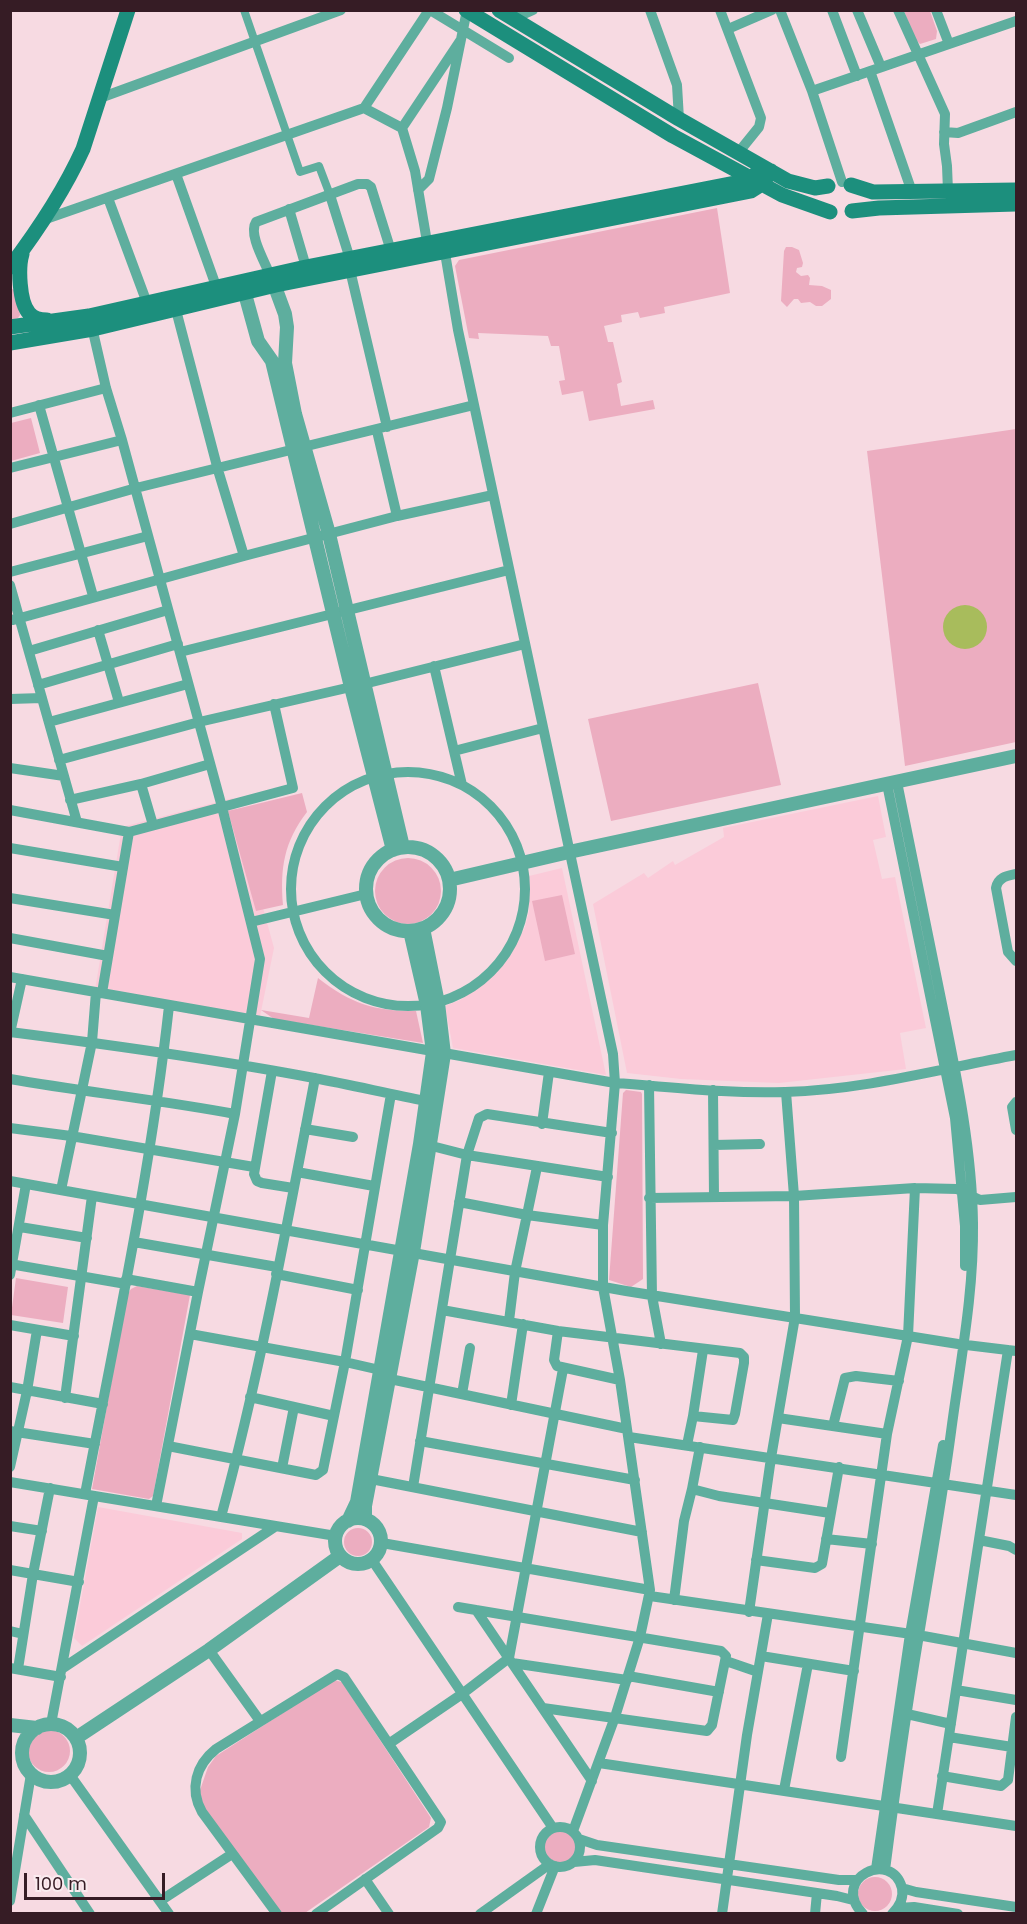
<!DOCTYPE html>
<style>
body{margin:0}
#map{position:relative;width:1027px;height:1924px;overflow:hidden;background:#f7dae2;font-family:Poppins,sans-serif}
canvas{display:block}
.frame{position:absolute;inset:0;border:12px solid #361c25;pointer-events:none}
.scale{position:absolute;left:24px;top:1873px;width:141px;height:27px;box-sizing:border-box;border:3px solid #361c25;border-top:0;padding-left:8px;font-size:18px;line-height:21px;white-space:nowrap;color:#361c25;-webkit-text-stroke:4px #faebef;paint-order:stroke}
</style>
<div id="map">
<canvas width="1027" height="1924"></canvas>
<div class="frame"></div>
<div class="scale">100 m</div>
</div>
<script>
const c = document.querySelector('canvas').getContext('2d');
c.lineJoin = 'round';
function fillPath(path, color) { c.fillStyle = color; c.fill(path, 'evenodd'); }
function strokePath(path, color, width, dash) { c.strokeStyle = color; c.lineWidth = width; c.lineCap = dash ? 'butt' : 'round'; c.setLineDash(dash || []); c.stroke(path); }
const built = new Path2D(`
 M 878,796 L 886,837 L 873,840 L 882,879 L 895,877 L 926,1028 L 900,1033 L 906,1069 L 779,1083 L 681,1079 L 627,1073 L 593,904 L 644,873 L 648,878 L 673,861 L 675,865 L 724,837 L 723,828 Z
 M 233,798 L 274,948 L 258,1026 L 94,996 L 122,827 Z
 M 562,868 L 606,1075 L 453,1048 L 445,1006 L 460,1000 L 484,984 L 510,956 L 525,927 L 529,911 L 529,876 Z
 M 98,1507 L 242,1533 L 242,1539 L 82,1646 L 74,1638 Z`);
const green = new Path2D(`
 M 904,11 L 930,11 L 937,31 L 936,39 L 920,44 L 915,39 Z
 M 717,208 L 730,293 L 664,307 L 665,313 L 640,318 L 638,312 L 621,315 L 622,322 L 604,326 L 608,342 L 613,342 L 622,382 L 617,384 L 621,406 L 653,400 L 655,409 L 589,421 L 583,391 L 562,395 L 559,381 L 565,380 L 559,346 L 551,346 L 548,336 L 478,333 L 479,339 L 469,338 L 455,266 L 459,260 Z
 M 786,247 L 792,247 L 799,250 L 803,263 L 802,267 L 797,268 L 796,272 L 801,276 L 808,275 L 810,278 L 809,285 L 822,286 L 831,290 L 831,299 L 822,306 L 816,306 L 810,302 L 801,303 L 798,299 L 794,299 L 787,307 L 781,301 L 784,251 Z
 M 12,289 L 15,290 L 20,315 L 18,318 L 11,320 Z
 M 31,418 L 40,453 L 11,461 L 11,423 Z
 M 1016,429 L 1016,742 L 905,766 L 867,451 Z
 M 758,683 L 781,785 L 611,821 L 588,719 Z
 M 302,793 L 307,812 C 284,842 280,868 283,905 L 256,911 L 228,811 Z
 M375 891a33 33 0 1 1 66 0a33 33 0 1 1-66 0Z
 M 562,895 L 575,954 L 545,961 L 532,901 Z
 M 318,978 C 352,1004 373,1011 416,1011 L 423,1043 L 274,1019 L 261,1010 L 309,1018 Z
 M 626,1090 L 641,1092 L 642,1094 L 643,1279 L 631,1287 L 609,1280 L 623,1093 Z
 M 16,1278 L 68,1287 L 63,1323 L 11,1315 Z
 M 137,1286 L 190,1295 L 153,1496 L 149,1499 L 92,1489 L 127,1295 L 131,1289 Z
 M344 1542a14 14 0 1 1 28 0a14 14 0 1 1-28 0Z
 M 334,1680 L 342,1682 L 431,1818 L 429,1827 L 305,1913 L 280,1913 L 205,1812 L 199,1793 L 208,1767 L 216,1756 Z
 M28 1751a21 21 0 1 1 42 0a21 21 0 1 1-42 0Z
 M541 1847a18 18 0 1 1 36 0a18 18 0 1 1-36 0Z
 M858 1894a17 17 0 1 1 34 0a17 17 0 1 1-34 0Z`);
const water = new Path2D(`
 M943 627a22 22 0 1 1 44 0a22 22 0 1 1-44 0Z`);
const pedestrian = new Path2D(`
 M 244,10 L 300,172 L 319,166 L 330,195`);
const minor = new Path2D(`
 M 430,10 L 509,58
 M 650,10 L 677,85 L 679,119
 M 720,10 L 761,118 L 759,127 L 738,153
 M 780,10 L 812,91 L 842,182
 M 832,10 L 857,76
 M 857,10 L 881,67
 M 898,10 L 945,114 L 944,144 L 947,166 L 948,191
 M 936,10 L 949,44
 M 513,19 L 533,10
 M 728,29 L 772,10
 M 870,71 L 912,192
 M 812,91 L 1016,21
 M 100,98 L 341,10
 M 364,108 L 402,128 L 415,171 L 428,248
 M 402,128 L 460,41
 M 944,132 L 958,133 L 1016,112
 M 176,174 L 216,286
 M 418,190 L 429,179 L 447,108 L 467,10
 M 330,195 L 350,259
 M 108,198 L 147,303
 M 289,209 L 306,267
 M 43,220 L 364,108 L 429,10
 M 444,247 L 458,330 L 613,1054 L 615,1083 L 603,1225 L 603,1287 L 620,1380 L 650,1590 L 640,1637 L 615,1717 L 573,1831
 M 350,270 L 387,427
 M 270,275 C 265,262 248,234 256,222 L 358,184 L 367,184 L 371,187 L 391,251
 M 176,310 L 218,470 L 244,556
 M 91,323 L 106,388 L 122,440 L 222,807 L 260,959 L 235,1114 L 198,1292 L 156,1506
 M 39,405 L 93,596
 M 10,413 L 106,388
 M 377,431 L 397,516
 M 10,468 L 122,440
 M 10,524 L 136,488 L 474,405
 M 10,572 L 148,536
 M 10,585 L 77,822
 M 10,619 L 13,620 L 244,556 L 397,516 L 493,495
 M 98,630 L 119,702
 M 29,651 L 168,610
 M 180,652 L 509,570
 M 434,666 L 462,785
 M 38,685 L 178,644
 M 10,699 L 42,698
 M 49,722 L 188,684
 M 454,751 L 543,728
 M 59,760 L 199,722 L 364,684 L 525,644
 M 10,768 L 64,776
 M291 889a117 117 0 1 1 234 0a117 117 0 1 1-234 0Z
 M 141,784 L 153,825
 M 887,784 L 955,1118 L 965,1226 L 965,1266
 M 70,800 L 141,784 L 210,764
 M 10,810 L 129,832 L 293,788 L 274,704
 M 10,848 L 123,867
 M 1016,874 C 1007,876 998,877 996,888 L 1008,952 L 1016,961
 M 10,898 L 115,915
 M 251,922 L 366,894
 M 10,938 L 108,956
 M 10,977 L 615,1083 C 672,1087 728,1094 785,1092 C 863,1090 940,1069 1016,1055
 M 102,993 L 129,832
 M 10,1032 C 112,1045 214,1059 314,1078 C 352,1085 389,1094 426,1101
 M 10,1033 L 22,979
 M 272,1071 L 254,1174 L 257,1181 L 262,1183 L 293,1188
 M 10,1079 C 85,1092 160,1100 235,1114
 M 649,1085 L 652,1296 L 661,1344
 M 713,1090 L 714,1197
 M 1016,1102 L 1012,1107 L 1016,1130
 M 542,1124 L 549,1072
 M 10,1128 L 71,1136 L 254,1167
 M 305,1129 L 353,1137
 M 424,1144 L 467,1155 L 608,1177
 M 714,1145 L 760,1144
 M 297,1172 L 374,1186
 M 10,1181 L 626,1291 L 958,1344 L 1016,1351
 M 61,1190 L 92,1042 L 96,992
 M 649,1198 L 794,1196 L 915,1188 L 957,1189 L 980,1200 L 1016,1197
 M 459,1202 L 527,1215 L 603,1225
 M 20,1227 L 87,1238
 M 134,1242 L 277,1267
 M 10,1264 L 126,1284
 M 276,1274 L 358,1290
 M 10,1275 L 26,1184
 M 126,1279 L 198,1292
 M 442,1310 L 558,1331 L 740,1353 L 744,1357 L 744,1363 L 735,1414 L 733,1420 L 693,1416 L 687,1445
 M 509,1321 L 515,1272 L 537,1167
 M 10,1325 L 74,1336
 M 558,1331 L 554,1360 L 557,1366 L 620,1380
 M 190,1334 L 345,1362 L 380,1370 L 390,1379 L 627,1429
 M 10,1387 L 103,1404
 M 462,1394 L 470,1348
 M 250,1397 L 334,1416
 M 65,1398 L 92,1196
 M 511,1405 L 523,1324
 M 693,1416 L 703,1350
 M 778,1418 L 887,1434
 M 833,1426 L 845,1378 L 856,1376 L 899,1381
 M 10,1431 L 95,1444
 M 629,1437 L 1016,1495
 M 420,1441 L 635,1480
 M 168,1446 L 316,1475 L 323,1470 L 345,1362 L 391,1094
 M 10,1467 L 27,1391 L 37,1330
 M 282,1468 L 294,1407
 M 371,1479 L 642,1532
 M 10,1482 L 336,1536
 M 413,1487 L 467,1155 L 479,1118 L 487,1114 L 612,1133
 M 692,1489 L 700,1447
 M 85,1494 C 116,1332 151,1170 169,1006
 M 221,1517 C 260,1373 287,1225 315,1078
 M 10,1526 L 42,1531
 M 826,1539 L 872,1544
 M 979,1540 L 1009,1546 L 1016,1550
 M 382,1543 L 650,1590
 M 372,1560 L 553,1828
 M 756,1560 L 815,1568 L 822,1564 L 839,1467
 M 10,1570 L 79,1582
 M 650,1596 L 918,1635 L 1016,1653
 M 674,1600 L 684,1521 L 692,1489 L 719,1496 L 830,1513
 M 458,1607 L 721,1651 L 726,1656 L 712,1725 L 707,1731 L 543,1708
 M 476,1610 L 592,1781
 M 749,1612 L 771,1458 L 795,1317 L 794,1196 L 786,1092
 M 10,1631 L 23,1634
 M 209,1650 L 260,1721
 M 761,1656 L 854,1671
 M 726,1661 L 758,1672
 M 512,1663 L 627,1680
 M 10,1668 L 61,1677
 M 63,1668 L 276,1526
 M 18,1669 L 33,1574 L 50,1488
 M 628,1676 L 719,1692
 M 956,1690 L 1016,1700
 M 907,1714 L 951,1724
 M 51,1724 L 94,1496
 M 949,1737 L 1012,1747
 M 390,1743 L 462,1694 L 509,1658 L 563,1369
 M 841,1757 L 887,1434 L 908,1336 L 915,1188
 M 599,1763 L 1016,1826
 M 70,1775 L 169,1914
 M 942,1776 L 1001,1786 L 1008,1780 L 1016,1717
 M 784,1790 L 808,1664
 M 937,1814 L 1008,1350
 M 24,1815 L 90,1914
 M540 1847a20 20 0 1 1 40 0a20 20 0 1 1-40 0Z
 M 579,1839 L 597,1845 L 839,1880 L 857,1880
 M 574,1862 L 595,1860 L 837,1896 L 853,1900
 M 876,1869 L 910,1634 L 943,1445
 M 885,1870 C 895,1792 906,1713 919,1635 C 930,1567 942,1500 951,1432 C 960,1363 974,1294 973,1223 C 972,1148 956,1073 941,999 C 926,927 912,854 897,782
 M 365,1879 L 389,1914
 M 902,1888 L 916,1892 L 1016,1907
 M 10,1901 L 31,1774
 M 160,1901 L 232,1854
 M 898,1908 L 914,1907 L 958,1914
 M 277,1914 L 202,1812 C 189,1789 196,1765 216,1749 L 337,1674 L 344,1677 L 441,1822 L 438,1828 L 316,1914
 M 480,1914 L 550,1864
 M 536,1914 L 555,1866
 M 722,1914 L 747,1735 L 768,1614
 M 815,1914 L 817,1893
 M 863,1914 C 829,1878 892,1849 902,1888 C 904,1898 899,1907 892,1914`);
const tertiary = new Path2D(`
 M 271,276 L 285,314 L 287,327 L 285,363 L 295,414 L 329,534 L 403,847
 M 242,283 L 258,341 L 272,361 L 351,687 L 393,850
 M366 889a42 42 0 1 1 84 0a42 42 0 1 1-84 0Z
 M 449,880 L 569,852 L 1016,756
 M335 1541a23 23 0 1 1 46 0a23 23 0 1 1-46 0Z
 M 365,1519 L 365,1506 L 413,1252 L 444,1054 L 438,1003 L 423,928
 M 348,1521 L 357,1502 L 420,1144 L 433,1052 L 427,1005 L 410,931
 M22 1753a29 29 0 1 1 58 0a29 29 0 1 1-58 0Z
 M 10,1725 L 37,1728
 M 76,1738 L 209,1650 L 340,1556`);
const secondary = new Path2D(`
 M 466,10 L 673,136 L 782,195 L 830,212
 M 499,10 L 679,119 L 788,181 L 815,188 L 828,186
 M 851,185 L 873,192 L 1016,190
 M 852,211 L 879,208 L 1016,204
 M 22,254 C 18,267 19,302 29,313 C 33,319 40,320 47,320
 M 10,267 C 38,230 64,191 83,149 L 128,10
 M 10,327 L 89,316 L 306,267 L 745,181 L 752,178 L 762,167
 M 10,343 L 93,329 L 276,285 L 751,191 L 762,184 L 771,171`);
fillPath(built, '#fbcbd9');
fillPath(green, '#ecadc0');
fillPath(water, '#a8bc5c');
strokePath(pedestrian, '#5eae9e', 8);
strokePath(minor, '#5eae9e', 10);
strokePath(tertiary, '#5eae9e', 14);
strokePath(secondary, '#1c8f7d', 15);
</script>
